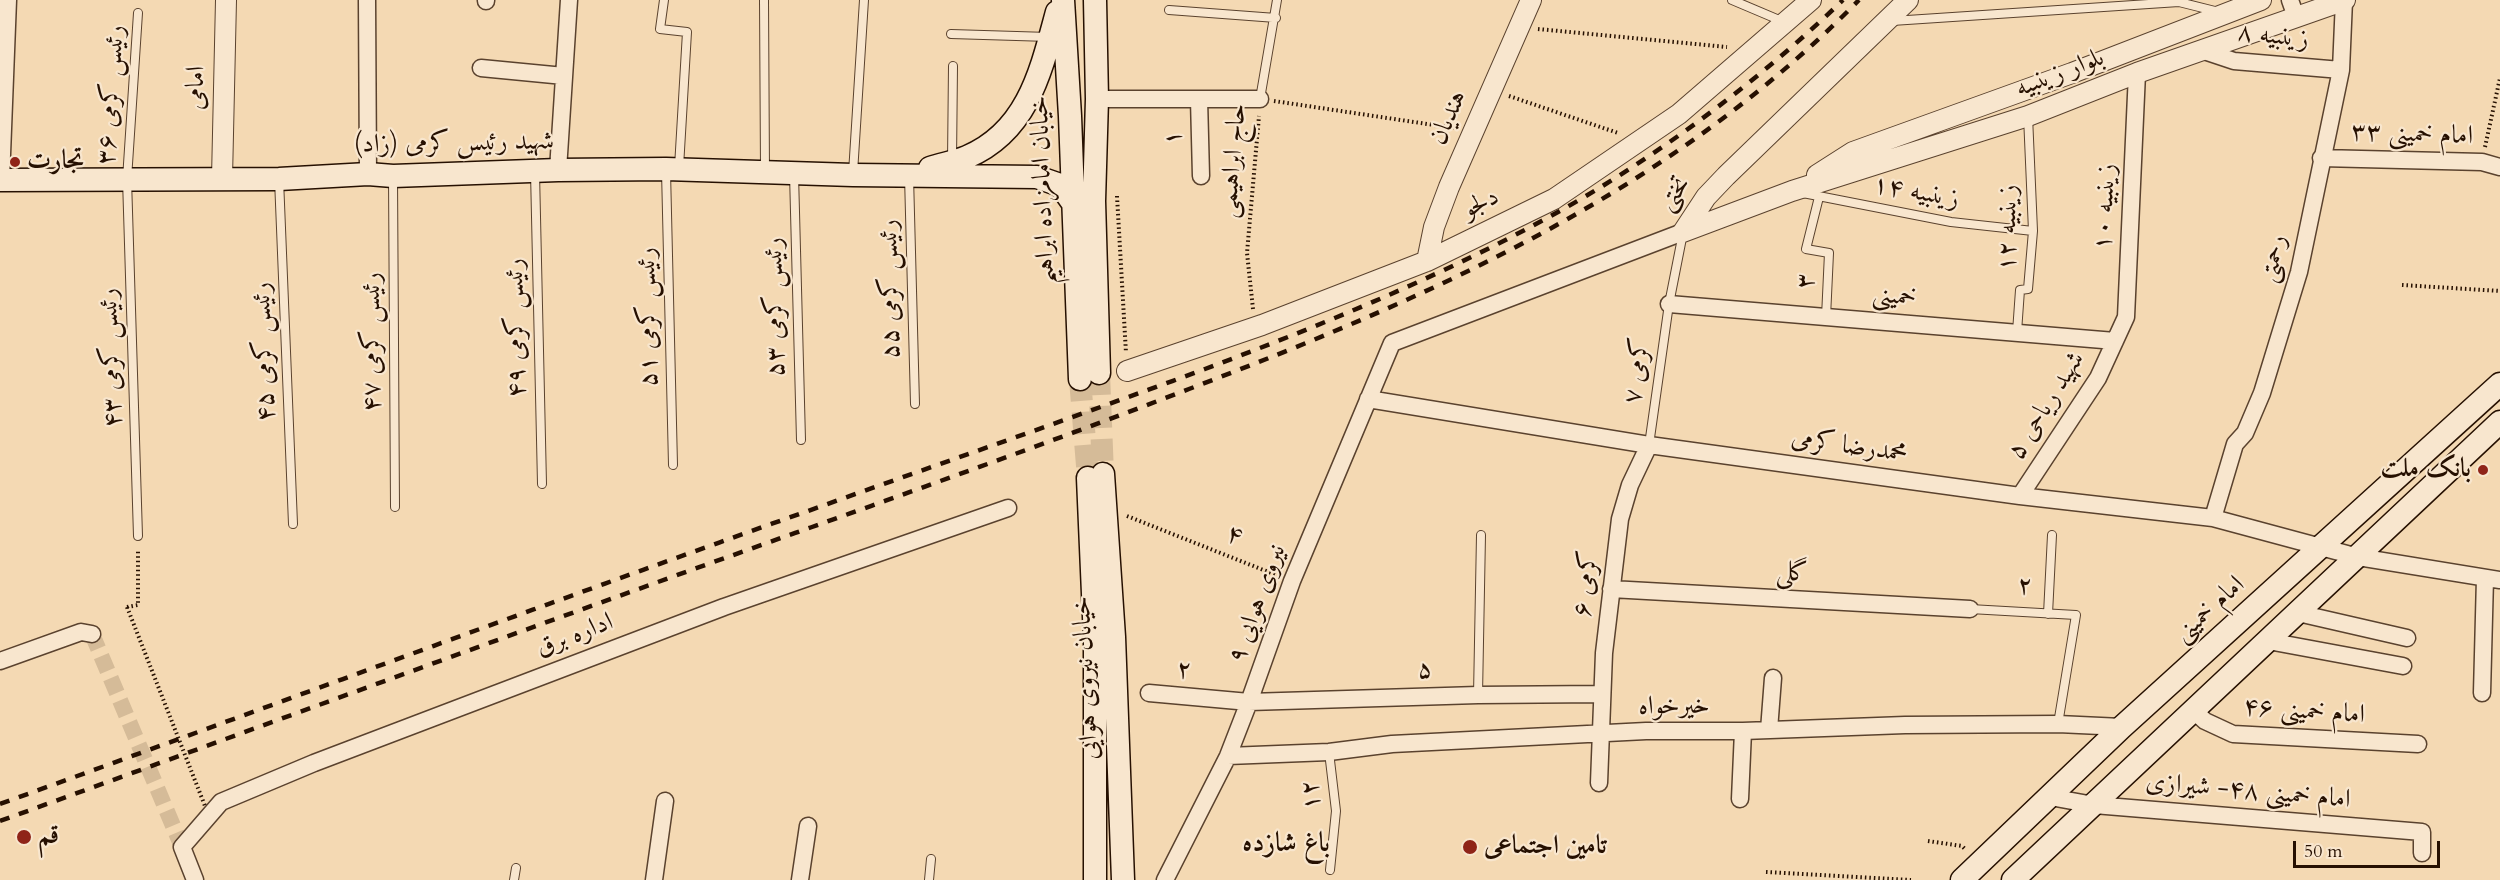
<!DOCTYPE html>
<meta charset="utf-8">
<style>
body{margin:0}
#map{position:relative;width:2500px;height:880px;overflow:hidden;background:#f4d9b3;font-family:Cardo,serif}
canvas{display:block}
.scale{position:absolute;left:2293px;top:841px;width:147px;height:27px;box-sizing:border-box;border:3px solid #261001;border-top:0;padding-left:8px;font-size:18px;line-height:21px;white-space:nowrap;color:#261001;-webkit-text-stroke:4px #f8e6ce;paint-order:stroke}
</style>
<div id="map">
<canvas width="2500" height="880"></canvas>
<div class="scale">50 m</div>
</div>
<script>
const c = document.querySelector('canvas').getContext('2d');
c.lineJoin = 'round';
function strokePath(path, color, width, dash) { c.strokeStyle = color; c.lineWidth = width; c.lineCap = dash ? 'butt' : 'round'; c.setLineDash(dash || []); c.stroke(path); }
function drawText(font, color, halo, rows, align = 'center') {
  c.font = font + ' Cardo,Amiri,serif'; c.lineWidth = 4.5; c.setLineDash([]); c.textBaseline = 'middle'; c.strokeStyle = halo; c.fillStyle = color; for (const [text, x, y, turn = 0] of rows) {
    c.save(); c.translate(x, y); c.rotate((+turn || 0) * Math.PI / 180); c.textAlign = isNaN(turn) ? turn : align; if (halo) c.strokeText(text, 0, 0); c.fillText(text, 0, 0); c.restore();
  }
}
const minorTunnel = new Path2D(`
 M 92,634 L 182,847`);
const secondaryTunnel = new Path2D(`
 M 1099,373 L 1103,474
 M 1080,379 L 1088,478`);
const path = new Path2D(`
 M 1538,29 L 1727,47
 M 1509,96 L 1618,133
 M 1274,101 L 1454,128
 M 2485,147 L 2500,78
 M 1117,196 L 1126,353
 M 2402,285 L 2500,291
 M 1253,309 L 1247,253 L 1259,116
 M 1127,516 L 1276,575
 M 127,607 L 138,605 L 138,549
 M 1928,841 L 1962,846 L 1965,849
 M 1766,872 L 1911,880`);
const service = new Path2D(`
 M 664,0 L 660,29 L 687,32 L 679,167
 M 764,0 L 765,170
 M 1732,0 L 1784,22
 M 1169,10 L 1276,18
 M 1892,21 L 2179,2 L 2219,12
 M 951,34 L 1049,37
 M 1260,99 L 1277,0
 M 952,161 L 953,66
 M 666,171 L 673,465
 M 535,172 L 542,484
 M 853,173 L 864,0
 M 794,174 L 801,440
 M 909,176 L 915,404
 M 393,177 L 395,507
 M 279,179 L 293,524
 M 1803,193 L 1951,222 L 2033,231
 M 1819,197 L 1806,249 L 1829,253 L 1826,317
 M 2017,332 L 2020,290 L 2028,289 L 2033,231 L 2028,116
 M 1649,445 L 1669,304 L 1683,233
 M 138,536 L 127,179 L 138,13
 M 1970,609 L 2076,615 L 2058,724
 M 2048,614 L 2052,535
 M 1478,695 L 1481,535
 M 1329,752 L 1336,811 L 1330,870
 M 514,880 L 516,868
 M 929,880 L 931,859`);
const minor = new Path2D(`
 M 367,0 L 368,174
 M 2290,0 L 2296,17
 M 486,1 L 486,0
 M 2201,50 L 2234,61 L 2341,70
 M 481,68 L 564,76
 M 1097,99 L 1260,99
 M 1199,99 L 1201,176
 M 2321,158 L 2482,162 L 2500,167
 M 558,170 L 569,0
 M 1,180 L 8,0
 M 1669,304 L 2115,341
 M 1368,399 L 1649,445 L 2020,496 L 2213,518 L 2358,557 L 2500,580
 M 2020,496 L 2098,378 L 2126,317 L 2137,73
 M 2213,518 L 2235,444 L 2245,433 L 2262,393 L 2299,272 L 2341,70 L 2344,0
 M 1611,589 L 1970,609
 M 2298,613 L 2407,638
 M 2268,641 L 2403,666
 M 0,661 L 81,632 L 92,634
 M 1149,693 L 1249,702 L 1478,695 L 1602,694
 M 2482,693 L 2485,578
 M 2194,711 L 2205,721 L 2233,734 L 2418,744
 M 1769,730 L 1773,678
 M 1228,756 L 1329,752 L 1392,744 L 1646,731 L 1743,731 L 1905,725 L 2058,724 L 2122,727
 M 1599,783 L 1604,653 L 1620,519 L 1630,485 L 1649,445
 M 2050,797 L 2094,805 L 2422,832 L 2422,853
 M 1740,799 L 1743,731
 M 195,880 L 182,847 L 221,802 L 314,763 L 724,607 L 1008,508
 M 654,880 L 665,801
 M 800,880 L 808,826
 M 1165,880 L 1228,756 L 1249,702 L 1292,581 L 1392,343 L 1683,232`);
const tertiary = new Path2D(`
 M 1817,175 L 1853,152 L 2072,73 L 2261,0
 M 222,178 L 226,0
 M 1683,232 L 1792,191 L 2028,116 L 2137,73 L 2345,0
 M 1683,232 L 1706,197 L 1726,176 L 1908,0
 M 1427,261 L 1434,227 L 1449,187 L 1531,0
 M 1127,371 L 1262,325 L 1427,261 L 1554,199 L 1679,114 L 1811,0`);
const secondary = new Path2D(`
 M 1063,0 L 1070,116 L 1080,379
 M 1095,0 L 1097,99 L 1094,201 L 1099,373
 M 930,168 C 942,164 955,162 967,157 C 1028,131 1041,71 1057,12
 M 0,180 L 279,179 L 368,174 L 393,176 L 558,170 L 666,169 L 853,175 L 1037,177 L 1060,185 L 1072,202
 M 1103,474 L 1114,637 L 1123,880
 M 1088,478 L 1095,640 L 1095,880
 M 1962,880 L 2122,727 L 2500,384
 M 2013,880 L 2500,422`);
const rail = new Path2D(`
 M 0,804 C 274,705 547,603 822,506 C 950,460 1078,416 1205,369 C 1322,325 1439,277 1549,217 C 1652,161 1759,81 1843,0
 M 0,821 C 271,723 541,623 812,527 C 938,482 1064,437 1189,389 C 1436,295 1671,191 1859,0`);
const pathBridge = new Path2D(`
 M 127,607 L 205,806`);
const markers = [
 [15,162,6,"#8f2418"],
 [2483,470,6,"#8f2418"],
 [24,837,8,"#8f2418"],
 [1470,847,8,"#8f2418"]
];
const streetNames = [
 ["زینبیه ۸",2273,37,6],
 ["بلوار زینبیه",2060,74,-21],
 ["امامی",197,88,-89],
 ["رئیس کرمی ۳۶",112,95,-86],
 ["هندیان",1449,118,-67],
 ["امام خمینی ۳۳",2412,135,2],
 ["۱",1174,138,-91],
 ["شهید رئیس کرمی (زاد)",454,144,-1],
 ["حاج ابراهیمی",1234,161,-85],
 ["خیابان امامزاده ابراهیم",1044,190,-92],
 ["زینبیه ۱۴",1916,193,10],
 ["تختی",1675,194,-52],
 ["دلجو",1481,204,-26],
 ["زینبیه ۱۰",2106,207,-87],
 ["زینبیه ۱۲",2009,228,-89],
 ["رحمتی",2274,259,-77],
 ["۳",1807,281,-87],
 ["رئیس کرمی ۵۵",891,289,-91],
 ["خمینی",1894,297,5],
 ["رئیس کرمی ۵۳",776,307,-91],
 ["رئیس کرمی ۵۱",649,317,-91],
 ["رئیس کرمی ۴۹",517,328,-91],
 ["رئیس کرمی ۴۷",373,342,-90],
 ["رئیس کرمی ۴۵",265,352,-92],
 ["رئیس کرمی ۴۳",112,358,-92],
 ["کرمی ۷",1638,371,-82],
 ["۵ شهید ریاحی",2047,406,-58],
 ["محمدرضا کرمی",1849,447,8],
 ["۴",1234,536,22],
 ["گلی",1792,574,3],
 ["کرمی ۶",1587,584,-83],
 ["۲",2025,587,3],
 ["نیروی هوایی ۹",1258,604,-70],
 ["امام خمینی",2210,610,-42],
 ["اداره برق",575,636,-21],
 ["۲",1184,671,5],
 ["۵",1425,671,-2],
 ["خیابان نیروی هوایی",1087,678,-93],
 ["خیرخواه",1674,707,-1],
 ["امام خمینی ۴۶",2304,712,4],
 ["امام خمینی ۴۸- شیرازی",2248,792,5],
 ["۱۲",1312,795,-95]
];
const poiNames = [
 ["تجارت",27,162],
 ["بانک ملت",2471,470,"right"],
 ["قم",38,837],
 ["تامین اجتماعی",1484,847]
];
const neighbourhoodNames = [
 ["باغ شازده",1286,845]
];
strokePath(minorTunnel, '#d5bb98', 16, [16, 8]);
strokePath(secondaryTunnel, '#d5bb98', 22, [22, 11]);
strokePath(service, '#5a422e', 10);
strokePath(minor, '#5a422e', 19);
strokePath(tertiary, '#5a422e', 22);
strokePath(secondary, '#261001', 25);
strokePath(path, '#261001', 4, [1.5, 3]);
strokePath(service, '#f8e6ce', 8);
strokePath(minor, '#f8e6ce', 16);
strokePath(tertiary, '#f8e6ce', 20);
strokePath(secondary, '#f8e6ce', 22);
strokePath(rail, '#261001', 4.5, [10, 10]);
strokePath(pathBridge, '#261001', 4, [1.5, 3]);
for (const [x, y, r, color] of markers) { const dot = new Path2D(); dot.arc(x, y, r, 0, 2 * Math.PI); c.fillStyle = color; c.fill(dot); strokePath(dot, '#f8e6ce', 2); }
drawText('26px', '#261001', '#f8e6ce', streetNames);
drawText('bold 26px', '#261001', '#f8e6ce', poiNames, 'left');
drawText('bold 27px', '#261001', '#f8e6ce', neighbourhoodNames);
</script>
